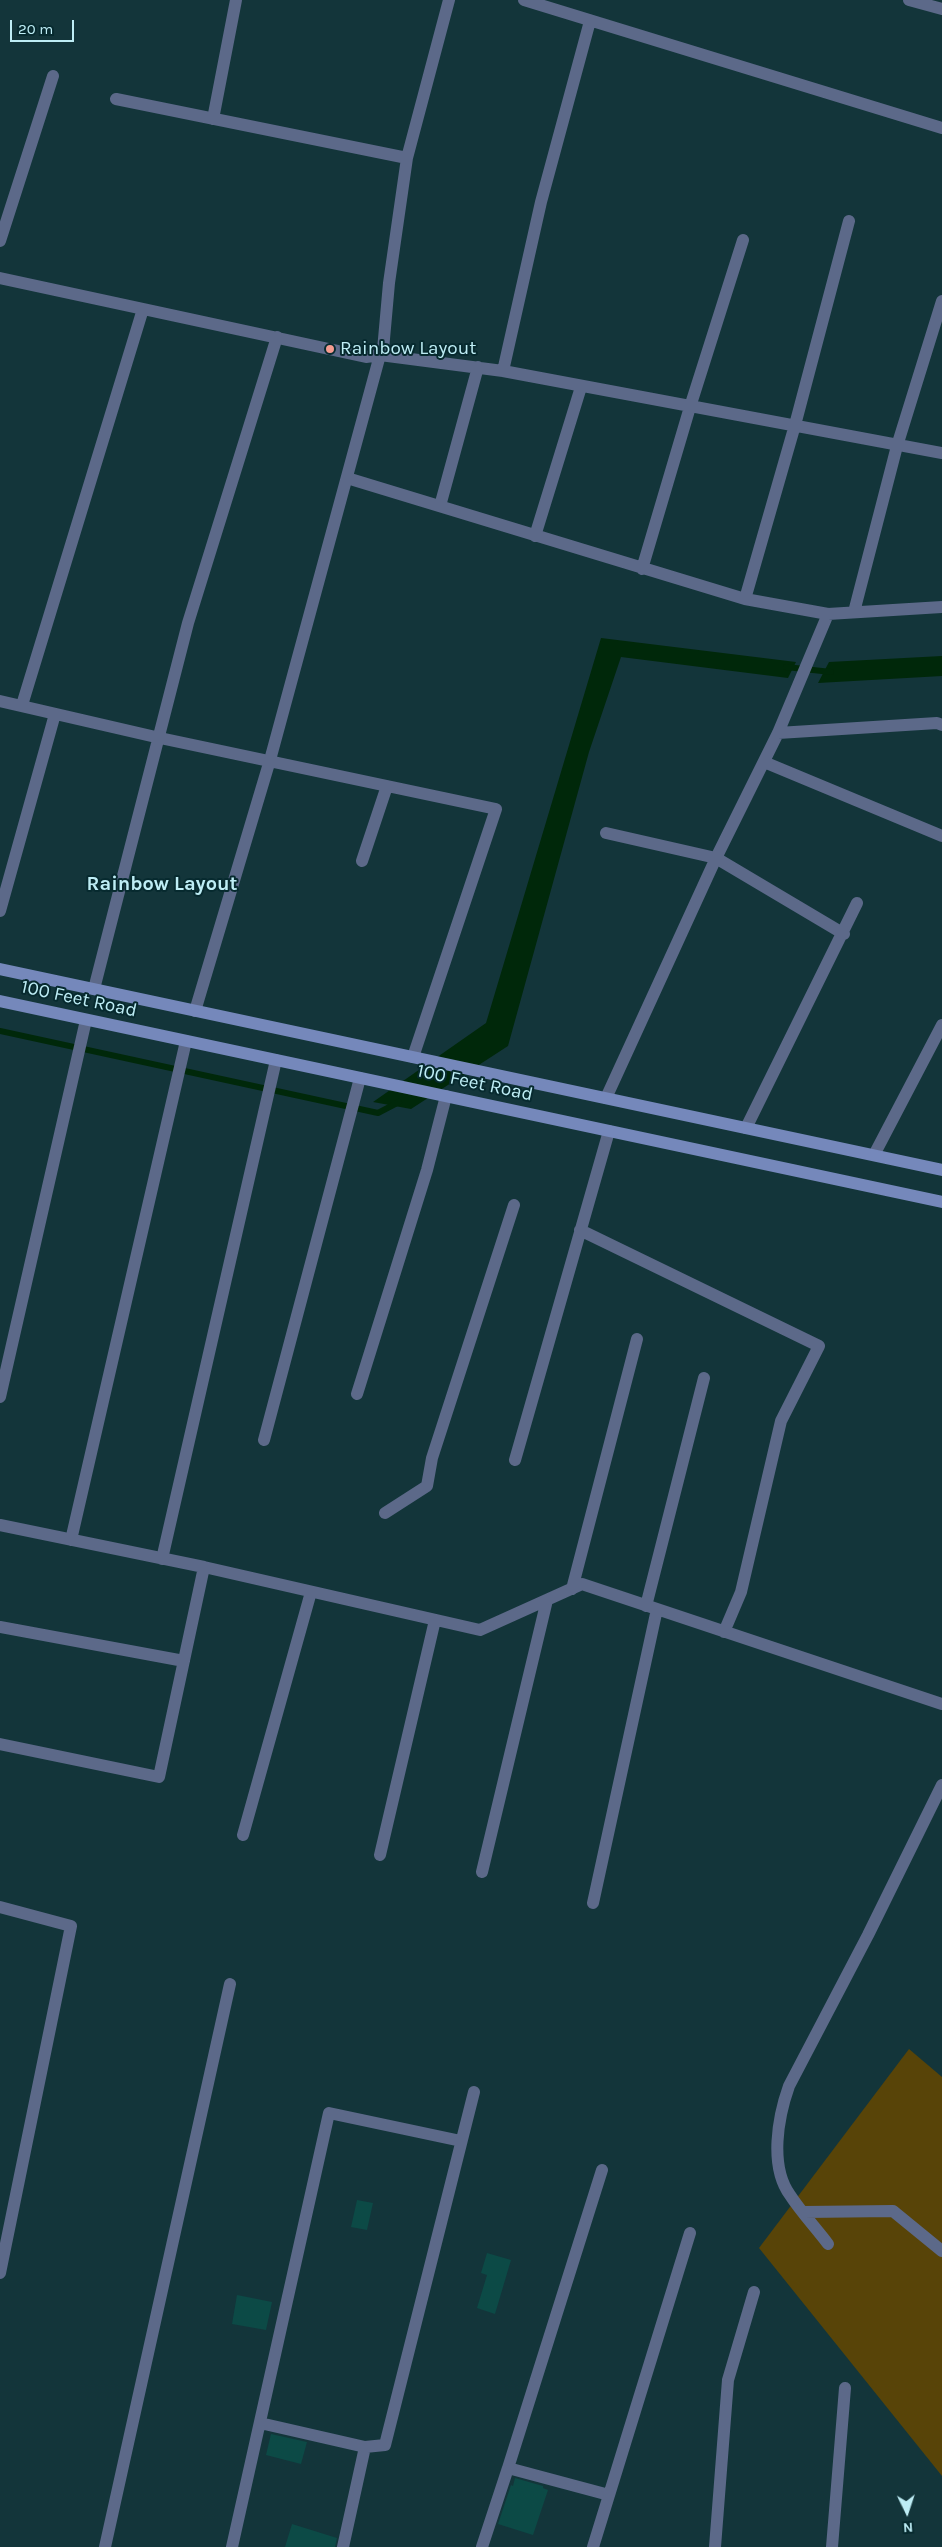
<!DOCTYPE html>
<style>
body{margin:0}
#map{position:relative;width:942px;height:2547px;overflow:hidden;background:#13353a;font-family:Karla,sans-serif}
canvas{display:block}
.north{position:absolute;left:882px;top:2487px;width:50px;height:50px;-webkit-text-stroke:4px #072a2f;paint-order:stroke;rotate:176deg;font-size:14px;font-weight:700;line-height:20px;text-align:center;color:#beedf5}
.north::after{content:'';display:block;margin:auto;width:18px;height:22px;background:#beedf5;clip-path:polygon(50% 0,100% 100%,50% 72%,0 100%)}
.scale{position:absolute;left:10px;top:20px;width:64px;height:22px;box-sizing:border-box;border:2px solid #beedf5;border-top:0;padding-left:6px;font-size:15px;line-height:18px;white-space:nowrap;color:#beedf5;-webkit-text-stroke:4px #072a2f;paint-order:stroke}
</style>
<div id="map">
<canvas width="942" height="2547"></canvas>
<div class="north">N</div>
<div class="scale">20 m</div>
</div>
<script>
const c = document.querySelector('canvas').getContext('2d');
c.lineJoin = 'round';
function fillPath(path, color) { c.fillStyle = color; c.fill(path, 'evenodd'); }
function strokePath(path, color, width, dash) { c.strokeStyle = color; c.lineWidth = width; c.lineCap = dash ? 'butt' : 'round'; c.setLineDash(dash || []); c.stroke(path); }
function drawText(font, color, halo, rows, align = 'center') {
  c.font = font + ' Karla,sans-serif'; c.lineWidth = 4; c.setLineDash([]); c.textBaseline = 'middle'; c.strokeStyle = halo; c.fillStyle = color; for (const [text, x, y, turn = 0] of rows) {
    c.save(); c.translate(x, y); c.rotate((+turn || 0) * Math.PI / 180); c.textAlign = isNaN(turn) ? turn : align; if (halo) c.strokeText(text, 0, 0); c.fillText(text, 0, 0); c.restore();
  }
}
const green = new Path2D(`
 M 909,2049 L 942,2077 L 942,2476 L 759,2248 Z`);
const water = new Path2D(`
 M 601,638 L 796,662 L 788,678 L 621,657 L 589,752 L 508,1046 L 411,1109 L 373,1102 L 486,1023 Z
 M 942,656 L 942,676 L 818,683 L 829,662 Z`);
const stream = new Path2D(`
 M 786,667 L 831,672
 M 0,1031 L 378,1113 L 399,1102`);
const building = new Path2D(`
 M 357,2200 L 373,2203 L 367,2230 L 351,2227 Z
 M 487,2253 L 511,2260 L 495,2314 L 477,2308 L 487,2275 L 481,2273 Z
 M 237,2295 L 272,2302 L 266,2330 L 232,2324 Z
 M 271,2434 L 307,2442 L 301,2464 L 266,2455 Z
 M 515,2478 L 543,2486 L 543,2488 L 548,2490 L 533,2535 L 498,2524 L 511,2485 L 513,2486 Z
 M 292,2524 L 337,2538 L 335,2547 L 285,2547 Z`);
const street = new Path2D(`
 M 524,0 L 942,128
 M 909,0 L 942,9
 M 116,99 L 407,158
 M 213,119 L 236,0
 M 0,241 L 53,76
 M 0,278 L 366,357 L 380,355 L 503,371 L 942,453
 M 503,371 L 541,202 L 590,21
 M 347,478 L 745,599 L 828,614 L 942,607
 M 440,506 L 478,367
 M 535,536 L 581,387
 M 642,569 L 690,407 L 743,240
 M 745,599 L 795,425 L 849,221
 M 854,612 L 897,446 L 942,301
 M 828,614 L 778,733 L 716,858 L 844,934
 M 0,701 L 160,738 L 496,809 L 413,1057
 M 22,705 L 143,309
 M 778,733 L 937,723 L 942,725
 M 764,762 L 942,836
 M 362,861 L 387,786
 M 0,911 L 55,714
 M 94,989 L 188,623 L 277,337
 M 195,1011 L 270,760 L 380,355 L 383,350 L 389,283 L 407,158 L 449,0
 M 606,1098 L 716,858 L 606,833
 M 746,1128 L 857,903
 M 874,1155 L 942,1025
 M 580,1230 L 819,1346 L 781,1421 L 741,1592 L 724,1632
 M 357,1394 L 427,1170 L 446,1096
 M 0,1397 L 86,1020
 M 264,1440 L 360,1078
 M 515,1460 L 609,1131
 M 385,1513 L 427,1486 L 432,1458 L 514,1205
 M 0,1525 L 204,1567 L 159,1777 L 0,1744
 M 71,1540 L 186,1041
 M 162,1559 L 276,1060
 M 204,1567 L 480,1630 L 582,1584 L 942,1704
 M 572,1589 L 637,1339
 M 646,1606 L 704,1378
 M 0,1627 L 184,1661
 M 243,1835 L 311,1592
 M 380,1855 L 435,1620
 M 482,1872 L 547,1600
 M 593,1903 L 657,1609
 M 0,1907 L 71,1926 L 0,2273
 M 602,2170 L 508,2468 L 609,2495
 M 804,2212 L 893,2211 L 942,2251
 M 828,2244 C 816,2228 801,2212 790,2195 C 769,2166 778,2117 789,2086 L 868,1935 L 942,1785
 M 260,2423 L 365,2447
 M 105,2547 L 230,1984
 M 232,2547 L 329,2113 L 461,2141
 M 343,2547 L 365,2447 L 385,2445 L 474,2092
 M 482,2547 L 508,2468
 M 593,2547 L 690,2233
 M 715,2547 L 728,2380 L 754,2292
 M 832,2547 L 845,2388`);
const secondary = new Path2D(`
 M 0,969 L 942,1170
 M 0,1001 L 942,1202`);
const markers = [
 [330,349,5,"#f59c90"]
];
const poiNames = [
 ["Rainbow Layout",340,349]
];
const streetNames = [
 ["100 Feet Road",79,999,12],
 ["100 Feet Road",475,1083,12]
];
const neighbourhoodNames = [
 ["Rainbow Layout",162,884]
];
fillPath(green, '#584408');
fillPath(water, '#00280a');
strokePath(stream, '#00280a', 6);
fillPath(building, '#0c4a46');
strokePath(street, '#5c6989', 12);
strokePath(secondary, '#7588bb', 12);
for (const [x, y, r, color] of markers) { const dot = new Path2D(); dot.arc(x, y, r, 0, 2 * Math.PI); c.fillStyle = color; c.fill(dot); strokePath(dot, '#072a2f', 2); }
drawText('19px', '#beedf5', '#072a2f', poiNames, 'left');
drawText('19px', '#beedf5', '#072a2f', streetNames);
drawText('bold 20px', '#beedf5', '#072a2f', neighbourhoodNames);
</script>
